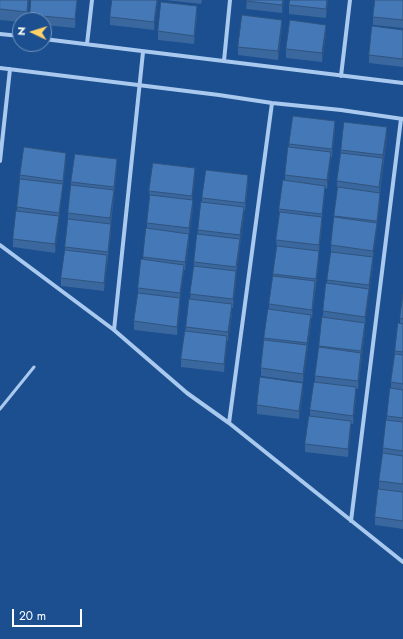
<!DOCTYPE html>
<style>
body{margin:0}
#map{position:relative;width:403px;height:639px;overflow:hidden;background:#1b4f8f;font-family:Jost,sans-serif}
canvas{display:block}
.north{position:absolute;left:12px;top:12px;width:40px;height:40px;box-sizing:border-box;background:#1b4f8f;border:1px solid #7695bc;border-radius:50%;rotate:274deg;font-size:11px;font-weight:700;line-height:16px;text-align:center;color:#fff}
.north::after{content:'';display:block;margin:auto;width:14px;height:18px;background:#ffd166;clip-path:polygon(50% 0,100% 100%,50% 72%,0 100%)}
.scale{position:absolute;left:12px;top:609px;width:70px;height:18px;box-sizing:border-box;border:2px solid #fff;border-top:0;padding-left:5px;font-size:12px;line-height:14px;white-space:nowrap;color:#fff;-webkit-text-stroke:3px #1b4f8f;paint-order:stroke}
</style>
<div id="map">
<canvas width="403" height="639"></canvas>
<div class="north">N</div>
<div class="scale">20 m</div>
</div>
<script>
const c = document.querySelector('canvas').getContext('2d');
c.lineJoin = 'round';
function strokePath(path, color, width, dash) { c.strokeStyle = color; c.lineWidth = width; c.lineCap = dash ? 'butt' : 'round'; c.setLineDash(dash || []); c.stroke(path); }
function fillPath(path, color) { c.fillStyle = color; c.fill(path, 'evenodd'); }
const service = new Path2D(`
 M 0,409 L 34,367`);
const minor = new Path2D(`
 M 0,34 L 20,36
 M 44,39 L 403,83
 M 87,44 L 92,0
 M 224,61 L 230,0
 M 0,68 L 219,95 L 272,103 L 341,110 L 403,119
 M 341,76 L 350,0
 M 0,161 L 10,69
 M 0,245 L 114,330 L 187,393 L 229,423 L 403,562
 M 114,330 L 143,52
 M 229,423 L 272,103
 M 351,521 L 401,119`);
const wall = new Path2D(`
 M 0,0 L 29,0 L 27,20 L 20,20 L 20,22 L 0,20 Z
 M 77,0 L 75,28 L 44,25 L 44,20 L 30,20 L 30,15 Z
 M 158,0 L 154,30 L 110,25 L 110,17 Z
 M 165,0 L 202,0 L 201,4 Z
 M 247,0 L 284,0 L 282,13 L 246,9 Z
 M 328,0 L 326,18 L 289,14 L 289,5 Z
 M 403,0 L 403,28 L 373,25 L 373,17 Z
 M 197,15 L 194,44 L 158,40 L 158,31 Z
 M 282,28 L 278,60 L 238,55 L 238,47 Z
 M 403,30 L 403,67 L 369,63 L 369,55 Z
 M 326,33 L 322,62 L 286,58 L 286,49 Z
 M 335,129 L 332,157 L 331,157 L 327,189 L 325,188 L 325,194 L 322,218 L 322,225 L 319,251 L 319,259 L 312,318 L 311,318 L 311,323 L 303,382 L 261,376 L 261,368 L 264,338 L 269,310 L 269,304 L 277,248 L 276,240 L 279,216 L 279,209 L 285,180 L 285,175 L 289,144 Z
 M 387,135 L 380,193 L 380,201 L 373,259 L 373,265 L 369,293 L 365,325 L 365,331 L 358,389 L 356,389 L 356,396 L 353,424 L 351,424 L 351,429 L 348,457 L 305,452 L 305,444 L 310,416 L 310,410 L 315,382 L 315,376 L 319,346 L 327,283 L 331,252 L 331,245 L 337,189 L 337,181 L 341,150 Z
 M 66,161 L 55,253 L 13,247 L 13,239 L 17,211 L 20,175 Z
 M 117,167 L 111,224 L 111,232 L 104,291 L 61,286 L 61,278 L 65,250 L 68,221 L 68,213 L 71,182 Z
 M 195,176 L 192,200 L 193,208 L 189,236 L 189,242 L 185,270 L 184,270 L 180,298 L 180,307 L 177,335 L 134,330 L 134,321 L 138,296 L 138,288 L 143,260 L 147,229 L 147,223 L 150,199 L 149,191 Z
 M 248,183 L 245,211 L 244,211 L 244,216 L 236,275 L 236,280 L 233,308 L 232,308 L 232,313 L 228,341 L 227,341 L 224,372 L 181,367 L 181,359 L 190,299 L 194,262 L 198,230 L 202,202 L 202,198 Z
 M 403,294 L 403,529 L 375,525 L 375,517 L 379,489 L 379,481 L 387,416 L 391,388 L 391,382 L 395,351 L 400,323 L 400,318 Z
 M 303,391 L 299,419 L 257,414 L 257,405 Z`);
const shadedWall = new Path2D(`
 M 28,0 L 29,0 L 27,20 L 27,12 Z
 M 77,0 L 75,28 L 75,19 Z
 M 157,0 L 158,0 L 154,30 L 154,22 Z
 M 283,0 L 284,0 L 282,13 L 282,5 Z
 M 327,0 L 328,0 L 326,18 L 326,9 Z
 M 197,6 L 197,15 L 194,44 L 194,36 Z
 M 282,20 L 282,28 L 278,60 L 278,51 Z
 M 326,25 L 326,33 L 322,62 L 322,53 Z
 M 335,121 L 335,129 L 332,157 L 332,149 Z
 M 387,127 L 387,135 L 383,163 L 383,155 Z
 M 331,152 L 331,160 L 327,189 L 327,180 Z
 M 66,153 L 66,161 L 59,221 L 59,213 Z
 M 383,158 L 383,167 L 379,195 L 379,187 Z
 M 117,159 L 117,167 L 110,226 L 110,218 Z
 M 195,168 L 195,176 L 192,204 L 192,196 Z
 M 248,175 L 248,183 L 245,211 L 245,203 Z
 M 325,186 L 325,194 L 322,218 L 322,225 L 319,254 L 319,245 L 322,221 L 322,214 Z
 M 380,193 L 380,201 L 377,229 L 377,221 Z
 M 193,200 L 193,208 L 189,236 L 189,228 Z
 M 244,207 L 244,216 L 240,244 L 240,235 Z
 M 59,216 L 59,225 L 55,253 L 55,244 Z
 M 377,223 L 377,231 L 373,259 L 373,251 Z
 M 111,224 L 111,232 L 108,260 L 108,252 Z
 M 189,234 L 189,242 L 185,270 L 185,262 Z
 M 240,239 L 240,247 L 233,308 L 233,299 Z
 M 319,251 L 319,259 L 316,287 L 316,279 Z
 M 107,255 L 107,263 L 104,291 L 104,283 Z
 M 373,257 L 373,265 L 369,293 L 369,285 Z
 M 184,265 L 184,273 L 180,301 L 180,293 Z
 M 315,281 L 315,289 L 312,318 L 312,310 Z
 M 369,289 L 369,297 L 365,325 L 365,317 Z
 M 180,298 L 180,307 L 177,335 L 177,327 Z
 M 232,304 L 232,313 L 228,341 L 228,332 Z
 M 311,315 L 311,323 L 307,351 L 307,343 Z
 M 365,323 L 365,331 L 358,389 L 358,381 Z
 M 227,336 L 227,344 L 224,372 L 224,364 Z
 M 307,345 L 307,353 L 303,382 L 303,374 Z
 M 303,383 L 303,391 L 299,419 L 299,411 Z
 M 356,387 L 356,396 L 353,424 L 353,416 Z
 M 351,421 L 351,429 L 348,457 L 348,449 Z`);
const building = new Path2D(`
 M 0,0 L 28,0 L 27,12 L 0,9 Z
 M 31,0 L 77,0 L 75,19 L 30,15 Z
 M 112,0 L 157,0 L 154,22 L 110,17 Z
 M 247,0 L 283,0 L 282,5 L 246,1 Z
 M 290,0 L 327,0 L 326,9 L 289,5 Z
 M 375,0 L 403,0 L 403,20 L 373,17 Z
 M 161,2 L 197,6 L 194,36 L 158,31 Z
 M 242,15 L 282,20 L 278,51 L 238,47 Z
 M 290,20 L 326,25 L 322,53 L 286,49 Z
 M 372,26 L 403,30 L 403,59 L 369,55 Z
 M 293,116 L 335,121 L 332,149 L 289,144 Z
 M 344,122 L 387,127 L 383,155 L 341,150 Z
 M 24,147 L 66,153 L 63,181 L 20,175 Z
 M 288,147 L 331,152 L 327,180 L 285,175 Z
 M 341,153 L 383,158 L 379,187 L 337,181 Z
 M 75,154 L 117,159 L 114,187 L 71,182 Z
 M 153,163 L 195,168 L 192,196 L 149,191 Z
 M 206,170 L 248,175 L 245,203 L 202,198 Z
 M 20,179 L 63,184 L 59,213 L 17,207 Z
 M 283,180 L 325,186 L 322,214 L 279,209 Z
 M 71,185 L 114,190 L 110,218 L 68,213 Z
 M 338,187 L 380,193 L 377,221 L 334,216 Z
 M 150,195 L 193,200 L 189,228 L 147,223 Z
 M 201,202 L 244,207 L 240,235 L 198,230 Z
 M 16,211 L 59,216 L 55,244 L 13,239 Z
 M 280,212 L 322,217 L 319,245 L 276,240 Z
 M 334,217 L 377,223 L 373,251 L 331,245 Z
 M 68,219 L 111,224 L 108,252 L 65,247 Z
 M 146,228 L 189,234 L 185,262 L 143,257 Z
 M 197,234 L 240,239 L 236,267 L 194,262 Z
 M 277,246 L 319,251 L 316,279 L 273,274 Z
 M 65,250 L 107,255 L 104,283 L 61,278 Z
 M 331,252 L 373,257 L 369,285 L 327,280 Z
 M 141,259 L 184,265 L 180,293 L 138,288 Z
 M 194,266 L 236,271 L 233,299 L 190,294 Z
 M 273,276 L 315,281 L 312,310 L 269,304 Z
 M 326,283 L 369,289 L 365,317 L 323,311 Z
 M 138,293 L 180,298 L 177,327 L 134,321 Z
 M 403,294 L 403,319 L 400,318 Z
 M 189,299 L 232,304 L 228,332 L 186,327 Z
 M 268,309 L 311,315 L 307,343 L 264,338 Z
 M 322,317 L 365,323 L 361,351 L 319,346 Z
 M 398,323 L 403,324 L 403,352 L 395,351 Z
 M 185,331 L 227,336 L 224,364 L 181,359 Z
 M 264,340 L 307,345 L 303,374 L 261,368 Z
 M 319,347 L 361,353 L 358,381 L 315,376 Z
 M 395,354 L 403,355 L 403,384 L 391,382 Z
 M 260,377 L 303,383 L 299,411 L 257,405 Z
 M 314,382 L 356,387 L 353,416 L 310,410 Z
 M 390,388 L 403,390 L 403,418 L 387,416 Z
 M 309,416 L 351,421 L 348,449 L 305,444 Z
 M 386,420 L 403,422 L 403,451 L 383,448 Z
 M 383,453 L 403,456 L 403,484 L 379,481 Z
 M 378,489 L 403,492 L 403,521 L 375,517 Z`);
strokePath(service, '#a9c9ee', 3);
strokePath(minor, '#a9c9ee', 4);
fillPath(wall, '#3a679d');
fillPath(shadedWall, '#305480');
fillPath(building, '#4478b7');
strokePath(building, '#305480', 1);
</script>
